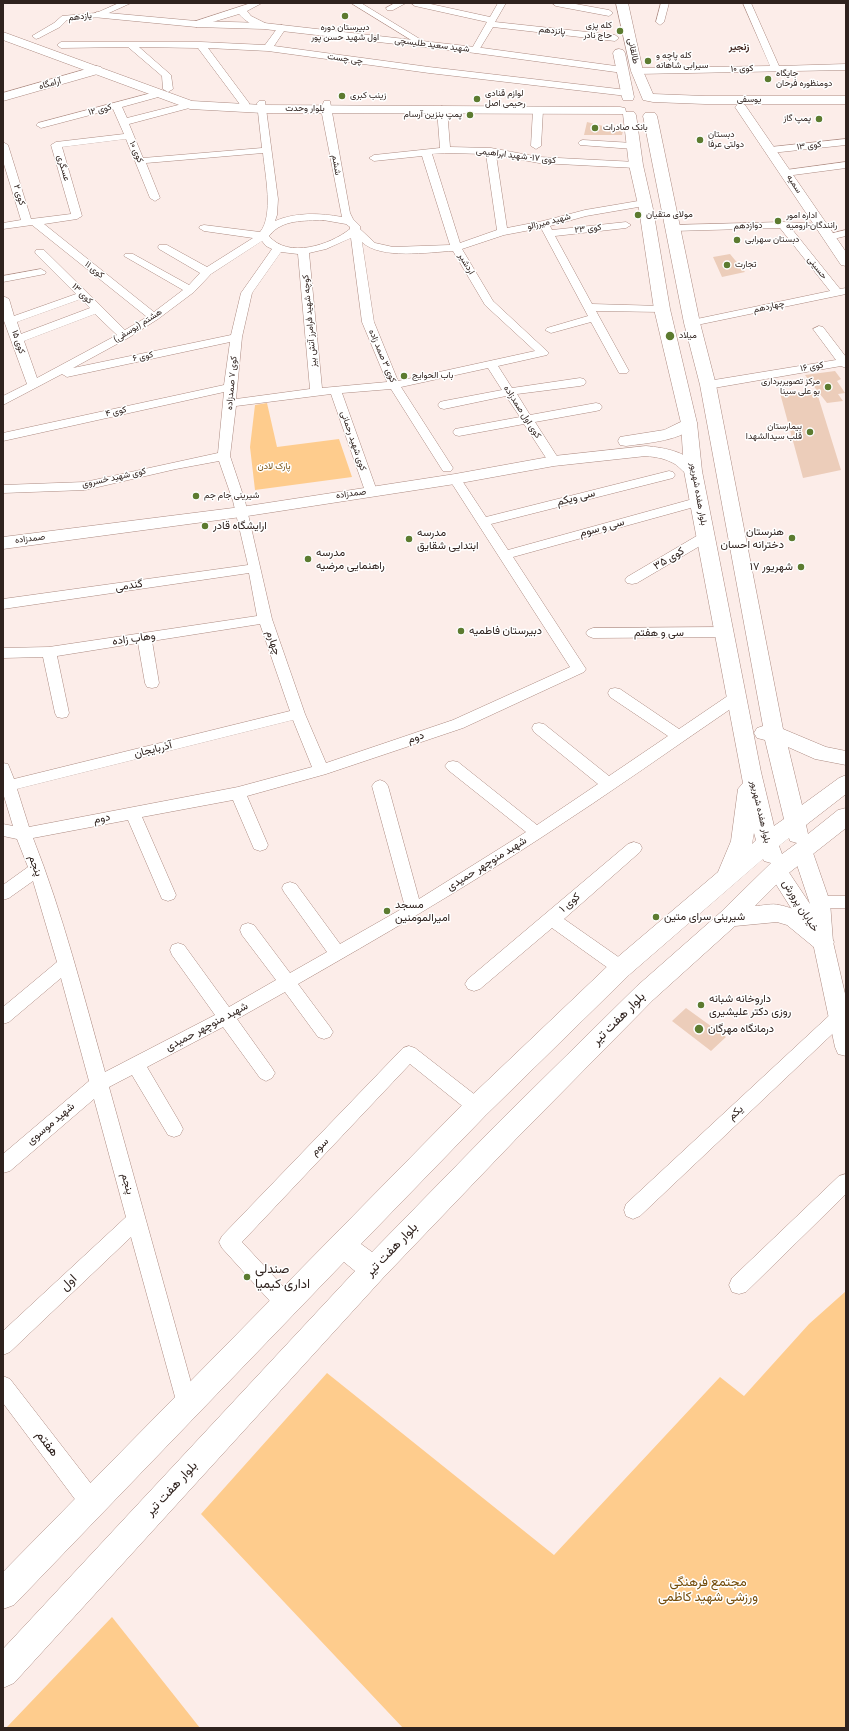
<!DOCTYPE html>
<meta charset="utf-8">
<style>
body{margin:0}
#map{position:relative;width:849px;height:1731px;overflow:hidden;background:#fcede9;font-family:"Roboto Condensed",sans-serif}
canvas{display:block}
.frame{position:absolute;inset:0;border:4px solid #2f221e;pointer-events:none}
</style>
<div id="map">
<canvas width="849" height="1731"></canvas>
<div class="frame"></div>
</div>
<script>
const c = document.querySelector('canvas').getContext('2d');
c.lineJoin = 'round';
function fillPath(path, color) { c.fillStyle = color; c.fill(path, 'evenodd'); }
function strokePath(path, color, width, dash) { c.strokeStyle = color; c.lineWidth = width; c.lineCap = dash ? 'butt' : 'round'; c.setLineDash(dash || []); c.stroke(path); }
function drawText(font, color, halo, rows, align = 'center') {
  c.font = font + ' "Roboto Condensed",Vazirmatn,sans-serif'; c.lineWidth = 3; c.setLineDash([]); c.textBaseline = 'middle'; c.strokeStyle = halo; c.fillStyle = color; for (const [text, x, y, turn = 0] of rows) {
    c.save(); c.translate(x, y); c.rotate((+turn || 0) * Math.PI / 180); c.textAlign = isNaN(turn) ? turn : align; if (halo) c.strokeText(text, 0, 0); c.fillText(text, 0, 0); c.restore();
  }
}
const green = new Path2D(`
 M 267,403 L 277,447 L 339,439 L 352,477 L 255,490 L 250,447 L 255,405 Z
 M 846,1291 L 846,1728 L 403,1728 L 201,1514 L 327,1373 L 554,1555 L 720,1377 L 744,1396 L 809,1324 Z
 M 112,1617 L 200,1728 L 6,1728 Z`);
const building = new Path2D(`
 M 587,122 L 623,131 L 622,135 L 584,135 Z
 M 730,254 L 745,272 L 722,277 L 713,257 Z
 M 835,371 L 841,379 L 837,381 L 845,393 L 838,394 L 843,401 L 827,403 L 805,375 Z
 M 780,393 L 817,393 L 841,470 L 803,478 Z
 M 686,1008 L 726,1037 L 711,1051 L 672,1021 Z`);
const minor = new Path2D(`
 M 119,3 L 131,3 L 100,17 L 67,20 L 60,27 L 39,38 L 36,39 L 32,36 L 54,23 L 62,16 L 96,13 Z
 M 251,3 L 262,3 L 247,11 L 251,16 L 267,24 L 268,26 L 267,28 C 258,30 245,21 239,14 L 196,27 L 192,24 L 193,22 Z
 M 351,3 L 361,3 L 428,44 L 427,46 L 421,46 Z
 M 395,3 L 406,3 L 393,10 L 387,10 L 386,8 Z
 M 411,3 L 426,3 L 490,17 L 498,3 L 506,3 L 495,22 L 615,35 L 619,38 L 615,41 L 493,27 L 479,50 L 475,53 L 471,50 L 487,22 L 415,6 Z
 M 552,3 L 570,3 L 609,10 L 613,13 L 609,16 L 556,6 Z
 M 661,3 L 669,3 L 664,22 L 660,25 L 656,22 Z
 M 743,3 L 751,3 L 779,66 L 846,64 L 846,70 L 637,74 L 632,71 L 637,68 L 770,66 Z
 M 282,25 L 286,28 L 274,46 L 429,67 L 627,90 L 632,93 L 627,96 L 429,73 L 268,51 L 208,48 L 249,103 L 250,108 L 245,111 L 242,110 L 239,103 L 198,48 L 139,47 L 171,75 L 173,89 L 168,92 L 163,89 L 162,76 L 128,47 L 61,48 L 57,45 L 61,42 L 201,42 L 265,45 L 279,26 Z
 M 159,91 L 162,92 L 164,94 L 162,96 L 122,107 L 127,118 L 190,102 L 195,105 L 193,107 L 129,124 L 143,158 L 262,148 L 257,103 L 259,101 L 265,101 L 278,199 L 277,215 L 275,221 C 296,212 320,213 342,217 L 321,109 L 324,101 L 330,101 L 350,213 L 353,219 L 360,226 L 360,229 L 375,243 L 393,247 L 450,245 L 422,156 L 374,161 L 369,158 L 374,155 L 440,148 L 437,109 L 439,107 L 442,106 L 447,109 L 450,147 L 491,148 L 539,157 L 636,162 L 641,165 L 636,168 L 539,163 L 496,155 L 507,228 L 543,221 L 585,210 L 644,200 L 649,203 L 644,206 L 586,216 L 550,226 L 552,230 L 626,222 L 631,225 L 626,228 L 555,236 L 592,304 L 662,306 L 668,309 L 662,312 L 596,311 L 629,371 L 627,373 L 619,373 L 591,322 L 551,333 L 545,330 L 547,328 L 588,316 L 541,228 L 504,235 L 462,249 L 493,301 L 549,353 L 547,355 L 498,366 L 512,388 L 580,378 L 584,379 L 586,382 L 584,385 L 580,386 L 517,394 L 530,415 L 596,403 L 600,404 L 602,407 L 600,410 L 596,411 L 535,422 L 560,461 L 558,464 L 550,464 L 524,424 L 459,436 L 455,435 L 453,432 L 455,429 L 520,417 L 506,396 L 444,409 L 440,408 L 438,405 L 440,402 L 444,401 L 502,390 L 488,368 L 401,387 L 453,468 L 451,471 L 443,471 L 441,468 L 391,389 L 342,393 L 377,491 L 376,494 L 366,494 L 365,491 L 331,394 L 236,406 L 230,456 L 245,501 L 272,619 L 305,714 L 326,763 L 453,720 L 570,667 L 449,479 L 451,476 L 459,476 L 486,517 L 669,471 L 673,472 L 675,475 L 673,478 L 491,524 L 508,550 L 700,497 L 705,498 L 706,501 L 705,504 L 513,557 L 584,666 L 586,669 L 584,672 L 463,728 L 326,774 L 247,796 L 268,845 L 266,849 L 260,851 L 254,849 L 233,800 L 142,817 L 176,895 L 174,899 L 168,901 L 162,899 L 128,820 L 33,838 C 63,914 83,994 105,1072 L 215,1015 L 172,955 L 170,950 L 172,945 L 178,943 L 184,945 L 229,1007 L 276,980 L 242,935 L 240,930 L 242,925 L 248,923 L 254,925 L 290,973 L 327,952 L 284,892 L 282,888 L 284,884 L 290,882 L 296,884 L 340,944 L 405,907 L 372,786 L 375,782 L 380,780 L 385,782 L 388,786 L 419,899 L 526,832 L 448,770 L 445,766 L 448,762 L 453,761 L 458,762 L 537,825 L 598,784 L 534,732 L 532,728 L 534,724 L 539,723 L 544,724 L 609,776 L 668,736 L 610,697 L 608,693 L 610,689 L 615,688 L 620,689 L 679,729 L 732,693 L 737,692 L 742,693 L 744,697 L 742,701 C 676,746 610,793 542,837 C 463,889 380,937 298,984 L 330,1027 L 333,1032 L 330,1037 L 324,1039 L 318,1037 L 285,992 L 237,1019 L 272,1068 L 275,1073 L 272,1078 L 266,1081 L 260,1078 L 223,1027 L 147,1067 L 180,1123 L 183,1129 L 180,1135 L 174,1137 L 168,1135 L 132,1075 L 109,1087 L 197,1404 L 194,1411 L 187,1414 L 180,1411 L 177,1404 L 131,1237 L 10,1352 L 3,1355 L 3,1331 L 126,1217 L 94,1099 L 10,1171 L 3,1173 L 3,1154 L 89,1081 L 61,978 L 9,1022 L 3,1024 L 3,1007 L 57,962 L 33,881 L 9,898 L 3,900 L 3,885 L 28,867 L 17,839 L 3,836 L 3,824 L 13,826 L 3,793 L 3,763 L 8,764 L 14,779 L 290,711 L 260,624 L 152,641 L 159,683 L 157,687 L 152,688 L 147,687 L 145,683 L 138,643 L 57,656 L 69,713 L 67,717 L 62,718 L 57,717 L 55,713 L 43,657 L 3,658 L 3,648 L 49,647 L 257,616 L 249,573 L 3,609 L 3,599 L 248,565 L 233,501 L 219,461 L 176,469 L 85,490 L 3,493 L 3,485 L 85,482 L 218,453 L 224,392 L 3,441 L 3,433 L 224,385 L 230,342 L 67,377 L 62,374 L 3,405 L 3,396 L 27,384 L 4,321 L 3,296 L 9,299 L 14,316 L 76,294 L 36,254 L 35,252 L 36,250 L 44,250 L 125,330 L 147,317 L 32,225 L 3,229 L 3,223 L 21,220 L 3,161 L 3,142 L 8,145 L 31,219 L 71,214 L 51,145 L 56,142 L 124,134 L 113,109 L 41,128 L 36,125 L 38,123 ZM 126,139 L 150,198 L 155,201 L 160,198 L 146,163 L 263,153 C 265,174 274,216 260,232 L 204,225 L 200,226 L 199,228 L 204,231 L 253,238 L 207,267 L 167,245 L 159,245 L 158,247 L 159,249 L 200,273 L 189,285 L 133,254 L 125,254 L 124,256 L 183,290 L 154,312 L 44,224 L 77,219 L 82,216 L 62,147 ZM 445,153 L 486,154 L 497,230 L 460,243 L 432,154 ZM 323,220 L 346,224 L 350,227 L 350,229 C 330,245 288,259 269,236 C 282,219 304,221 323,220 ZM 351,238 L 362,322 L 387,382 L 322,388 L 309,253 L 326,249 ZM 262,241 L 266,246 L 272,249 L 241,293 L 231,335 L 73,368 L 128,338 L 158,319 L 194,292 L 211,274 ZM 362,242 C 380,260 429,252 453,251 L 485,305 L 535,351 L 398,381 L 374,322 ZM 281,252 L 298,254 L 310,389 L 236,399 L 242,337 L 252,293 ZM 81,299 L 90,308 L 21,334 L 17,322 ZM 95,314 L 117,335 L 37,378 L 24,341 ZM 293,720 L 312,767 L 238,787 L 29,827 L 17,789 Z
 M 538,107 L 543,110 L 541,146 L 536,149 L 531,146 L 533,110 Z
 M 846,139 L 846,145 L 771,153 L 766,150 L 771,147 Z
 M 583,140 L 633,143 L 638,146 L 633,149 L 580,145 L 578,143 L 580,141 Z
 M 846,162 L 846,168 L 786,176 L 781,173 L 786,170 Z
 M 783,222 L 826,224 L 827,226 L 822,229 L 791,228 L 840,289 L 846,288 L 846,294 L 692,326 L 688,325 L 686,323 L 692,320 L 830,291 L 780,228 L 673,231 L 668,228 L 673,225 Z
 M 846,230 L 846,236 L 829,240 L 824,237 L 825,235 Z
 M 41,269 L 46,272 L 45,274 L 3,282 L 3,276 Z
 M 819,326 L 823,327 L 846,357 L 846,368 L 841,366 L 708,389 L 704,388 L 702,385 L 704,382 L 708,381 L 836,360 L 813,329 Z
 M 705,533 L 710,534 L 712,537 L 710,540 L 637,583 L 632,584 L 627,583 L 625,580 L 627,577 L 700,534 Z
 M 725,627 L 730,629 L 732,632 L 730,635 L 725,637 L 593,638 L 588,636 L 586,633 L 588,630 L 593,628 Z
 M 634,842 L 640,844 L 642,848 L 640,852 L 564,919 L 627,963 L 629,968 L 627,973 L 621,975 L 615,973 L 552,928 L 480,989 L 474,991 L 468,989 L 465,984 L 468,979 L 628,844 Z
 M 820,896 L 846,896 L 846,908 L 820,908 L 814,907 L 812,902 L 814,897 Z
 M 839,1010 L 845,1012 L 845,1022 L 640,1216 L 633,1219 L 626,1216 L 624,1210 L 626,1204 L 833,1012 Z
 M 409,1046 L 415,1048 L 483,1101 L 486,1107 L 483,1113 L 477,1115 L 471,1113 L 410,1064 L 242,1242 L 292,1296 L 295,1303 L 292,1310 L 285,1312 L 278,1310 L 222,1248 L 219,1242 L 222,1236 L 403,1048 Z
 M 846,1174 L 846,1194 L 746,1292 L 739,1294 L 732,1292 L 729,1285 L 732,1278 L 839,1176 Z
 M 3,1376 L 10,1379 L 99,1494 L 102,1502 L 99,1510 L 91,1513 L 83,1510 L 3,1403 Z`);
const tertiary = new Path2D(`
 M 97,12 L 196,21 L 264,23 L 475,47 L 623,67 L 629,70 L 623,73 L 475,53 L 264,29 L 196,27 L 93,17 L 92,15 Z
 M 741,103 L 745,105 L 846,252 L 846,266 L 841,265 L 735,107 L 737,105 Z
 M 802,842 L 809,845 L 812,850 L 830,902 L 833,942 L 846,998 L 846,1056 L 838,1054 L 835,1047 L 813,943 L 767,870 L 770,865 L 777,862 L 784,865 L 810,904 L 792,850 L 795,845 Z`);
const secondary = new Path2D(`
 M 97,66 L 101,67 L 103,70 L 101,73 L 3,101 L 3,93 Z
 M 689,418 L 695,419 L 697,423 C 685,441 646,443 626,446 L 620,445 L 618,441 L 620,437 L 626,436 L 664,430 Z
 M 646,446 C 667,448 689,452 702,471 L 699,475 C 684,479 683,467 671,462 C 663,458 655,457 646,456 L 554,466 L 455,484 L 241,517 L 3,549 L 3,537 L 241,507 L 455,474 L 554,456 Z`);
const primary = new Path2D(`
 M 616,3 L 628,3 L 643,71 L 653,94 L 705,96 L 846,96 L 846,104 L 705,104 L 653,102 L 643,100 L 631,71 Z
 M 3,32 L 192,101 L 263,105 L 620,107 L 625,108 L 626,112 L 634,112 L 636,115 L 643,165 L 653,209 L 670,309 L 697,423 L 702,471 L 761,772 L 774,826 L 784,819 L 765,740 L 757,738 L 754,733 L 757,728 L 763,726 L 700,385 L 684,323 L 643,116 L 645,113 L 655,113 L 657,116 L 700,323 L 716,385 L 783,729 L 826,747 L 846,751 L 846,765 L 815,759 L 788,747 L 802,805 L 839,778 L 846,775 L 846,794 L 806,825 L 808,834 L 838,810 L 846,808 L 846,828 L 785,876 L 755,906 C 762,906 772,903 779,905 C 798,908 826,925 834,942 L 831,948 L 823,951 L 815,948 L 787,925 L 777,922 L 735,926 L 653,1000 L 516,1139 L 383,1278 L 14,1683 L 3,1688 L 3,1649 L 355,1271 L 344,1262 L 14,1605 L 3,1609 L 3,1572 L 468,1099 L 613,961 L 718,872 L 731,841 L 738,789 L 743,783 L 684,471 L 681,423 L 654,309 L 639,209 L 629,165 L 623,114 L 263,113 L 190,109 L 3,40 ZM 754,833 L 756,840 L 752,844 ZM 789,838 L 790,841 L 797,843 L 782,854 L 779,846 ZM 763,859 L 764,861 L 771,863 L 721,912 L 637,986 L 498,1123 L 372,1252 L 361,1244 L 486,1115 L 629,975 Z
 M 619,49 L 623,50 L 625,53 L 634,97 L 633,100 L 623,100 L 622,97 L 613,53 L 615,50 Z`);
const markers = [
 [345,16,4,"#5c7b30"],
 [620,31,4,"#5c7b30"],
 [648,61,4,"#5c7b30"],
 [768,79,4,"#5c7b30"],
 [342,96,4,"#5c7b30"],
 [477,99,4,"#5c7b30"],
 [470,115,4,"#5c7b30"],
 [819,119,4,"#5c7b30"],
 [595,128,4,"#5c7b30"],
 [700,140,4,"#5c7b30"],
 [638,215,4,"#5c7b30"],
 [778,221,4,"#5c7b30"],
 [737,240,4,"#5c7b30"],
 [727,265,4,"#5c7b30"],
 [670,336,5,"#5c7b30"],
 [404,376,4,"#5c7b30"],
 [828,387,4,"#5c7b30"],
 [810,432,4,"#5c7b30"],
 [196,496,4,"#5c7b30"],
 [205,526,4,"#5c7b30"],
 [792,538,4,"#5c7b30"],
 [409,539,4,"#5c7b30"],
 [308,559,4,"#5c7b30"],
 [801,567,4,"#5c7b30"],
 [461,631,4,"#5c7b30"],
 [387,911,4,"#5c7b30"],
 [656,917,4,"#5c7b30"],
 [701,1005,4,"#5c7b30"],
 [699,1029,5,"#5c7b30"],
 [247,1277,4,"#5c7b30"]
];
const farStreetnames = [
 ["یازدهم",80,17,-6],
 ["پانزدهم",552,31,6],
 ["شهید سعید طلیسچی",432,45,7],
 ["طالقانی",633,51,78],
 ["چی چست",345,59,8],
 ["کوی ۱۰",742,69,-2],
 ["آرامگاه",50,84,-16],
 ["یوسفی",749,100],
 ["بلوار وحدت",305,109],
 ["کوی ۱۲",100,110,-14],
 ["کوی ۱۳",809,146,-7],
 ["کوی ۱۰",136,152,67],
 ["کوی ۱۷- شهید ابراهیمی",516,156,7],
 ["ششم",336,165,80],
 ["عسگری",63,168,74],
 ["سمیه",794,184,56],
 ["کوی ۲",19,195,73],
 ["شهید میرزالو",549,222,-14],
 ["دوازدهم",748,226,-2],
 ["کوی ۲۳",588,229,-6],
 ["اردشیر",466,264,59],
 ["حسینی",817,268,52],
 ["کوی ۱۱",94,270,39],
 ["کوی ۱۳",82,294,45],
 ["چهاردهم",769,307,-12],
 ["کوچه شهید فرامرز آتش بیز",310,321,-95],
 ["هشتم (یوسفی)",138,326,-32],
 ["کوی ۱۵",18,342,71],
 ["کوی ۳ صمد زاده",382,356,67],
 ["کوی ۶",143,357,-12],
 ["کوی ۱۶",812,367,-10],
 ["کوی ۷ صمدزاده",232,383,-85],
 ["کوی ۴",116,412,-12],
 ["کوی اول صمدزاده",522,412,57],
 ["کوی شهید رحمانی",353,441,71],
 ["کوی شهید خسروی",114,478,-12],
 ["صمدزاده",351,494,-8],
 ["بلوار هفده شهریور",698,494,80],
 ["صمدزاده",30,539,-7],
 ["بلوار هفده شهریور",760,812,77]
];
const farPoinames = [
 ["کله پزى",612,26,"right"],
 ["حاج نادر",612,36,"right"],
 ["دبیرستان دوره",345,28,"center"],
 ["اول شهید حسن پور",345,38,"center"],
 ["کله پاچه و",656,56],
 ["سیرابی شاهانه",656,66],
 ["جایگاه",776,74],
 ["دومنظوره فرحان",776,84],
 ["لوازم قنادی",485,94],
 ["رحیمی اصل",485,104],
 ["زینب کبری",350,96],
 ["پمپ بنزین آرسام",462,115,"right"],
 ["پمپ گاز",811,119,"right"],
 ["بانک صادرات",603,128],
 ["دبستان",708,135],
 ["دولتی عرفا",708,145],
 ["مولای متقیان",646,215],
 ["اداره امور",786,216],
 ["رانندگان-ارومیه",786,226],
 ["دبستان سهرابی",745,240],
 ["تجارت",735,265],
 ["میلاد",679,336],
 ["باب الحوایج",412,376],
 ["مرکز تصویربرداری",820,382,"right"],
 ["بو علی سینا",820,392,"right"],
 ["بیمارستان",802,427,"right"],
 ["قلب سیدالشهدا",802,437,"right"],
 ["شیرینی جام جم",204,496]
];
const farParknames = [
 ["پارک لادن",274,467]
];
const farNeighbourhoodnames = [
 ["زنجیر",739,47]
];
const streetNames = [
 ["سی ویکم",576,498,-14],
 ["سی و سوم",602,528,-15],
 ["کوی ۳۵",669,559,-31],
 ["گندمی",129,586,-8],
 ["سی و هفتم",659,633],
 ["وهاب زاده",134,639,-8],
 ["چهارم",273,643,71],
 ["دوم",416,738,-19],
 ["آذربایجان",153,750,-14],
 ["دوم",102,819,-11],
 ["شهبد منوچهر حمیدی",487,864,-32],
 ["پنجم",35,866,70],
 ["کوی ۱",570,903,-41],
 ["خیابان پرورش",800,906,58],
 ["شهبد منوچهر حمیدی",207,1027,-28],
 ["یکم",736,1113,-43],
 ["شهید موسوی",51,1124,-40],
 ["سوم",320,1147,-46],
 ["پنجم",127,1184,75]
];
const poiNames = [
 ["ارایشگاه قادر",213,526],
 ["هنرستان",784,532,"right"],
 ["دخترانه احسان",784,545,"right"],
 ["مدرسه",417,533],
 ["ابتدایی شقایق",417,546],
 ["مدرسه",316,553],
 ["راهنمایی مرضیه",316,566],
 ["۱۷ شهریور",793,567,"right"],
 ["دبیرستان فاطمیه",469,631],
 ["مسجد",395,905],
 ["امیرالمومنین",395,918],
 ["شیرینی سرای متین",664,917],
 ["داروخانه شبانه",709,999],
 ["روزی دکتر علیشیری",709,1012],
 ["درمانگاه مهرگان",708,1029]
];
const nearStreetnames = [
 ["بلوار هفت تیر",619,1019,-45],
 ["بلوار هفت تیر",392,1250,-46],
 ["اول",69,1283,-43],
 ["هفتم",47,1444,53],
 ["بلوار هفت تیر",172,1489,-47]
];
const nearPoinames = [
 ["صندلی",255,1270],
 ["اداری کیمیا",255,1285]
];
const nearParknames = [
 ["مجتمع فرهنگی",708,1583],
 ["ورزشی شهید کاظمی",708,1598]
];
fillPath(green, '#fecc8d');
fillPath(building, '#eccdba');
strokePath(minor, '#ac8a81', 1);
strokePath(tertiary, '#ac8a81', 1);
strokePath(secondary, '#ac8a81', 1);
strokePath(primary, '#ac8a81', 1);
fillPath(minor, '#fff');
fillPath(tertiary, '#fff');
fillPath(secondary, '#fff');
fillPath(primary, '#fff');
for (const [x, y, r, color] of markers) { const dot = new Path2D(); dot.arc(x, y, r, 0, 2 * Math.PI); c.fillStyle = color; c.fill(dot); strokePath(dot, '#fff', 1.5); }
drawText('9px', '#2f221e', '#fff', farStreetnames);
drawText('9px', '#2f221e', '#fff', farPoinames, 'left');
drawText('9px', '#744c0a', '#fff', farParknames);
drawText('bold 10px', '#3f241d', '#fff', farNeighbourhoodnames);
drawText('11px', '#2f221e', '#fff', streetNames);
drawText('11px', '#2f221e', '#fff', poiNames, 'left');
drawText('13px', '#2f221e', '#fff', nearStreetnames);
drawText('13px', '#2f221e', '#fff', nearPoinames, 'left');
drawText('13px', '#744c0a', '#fff', nearParknames);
</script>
